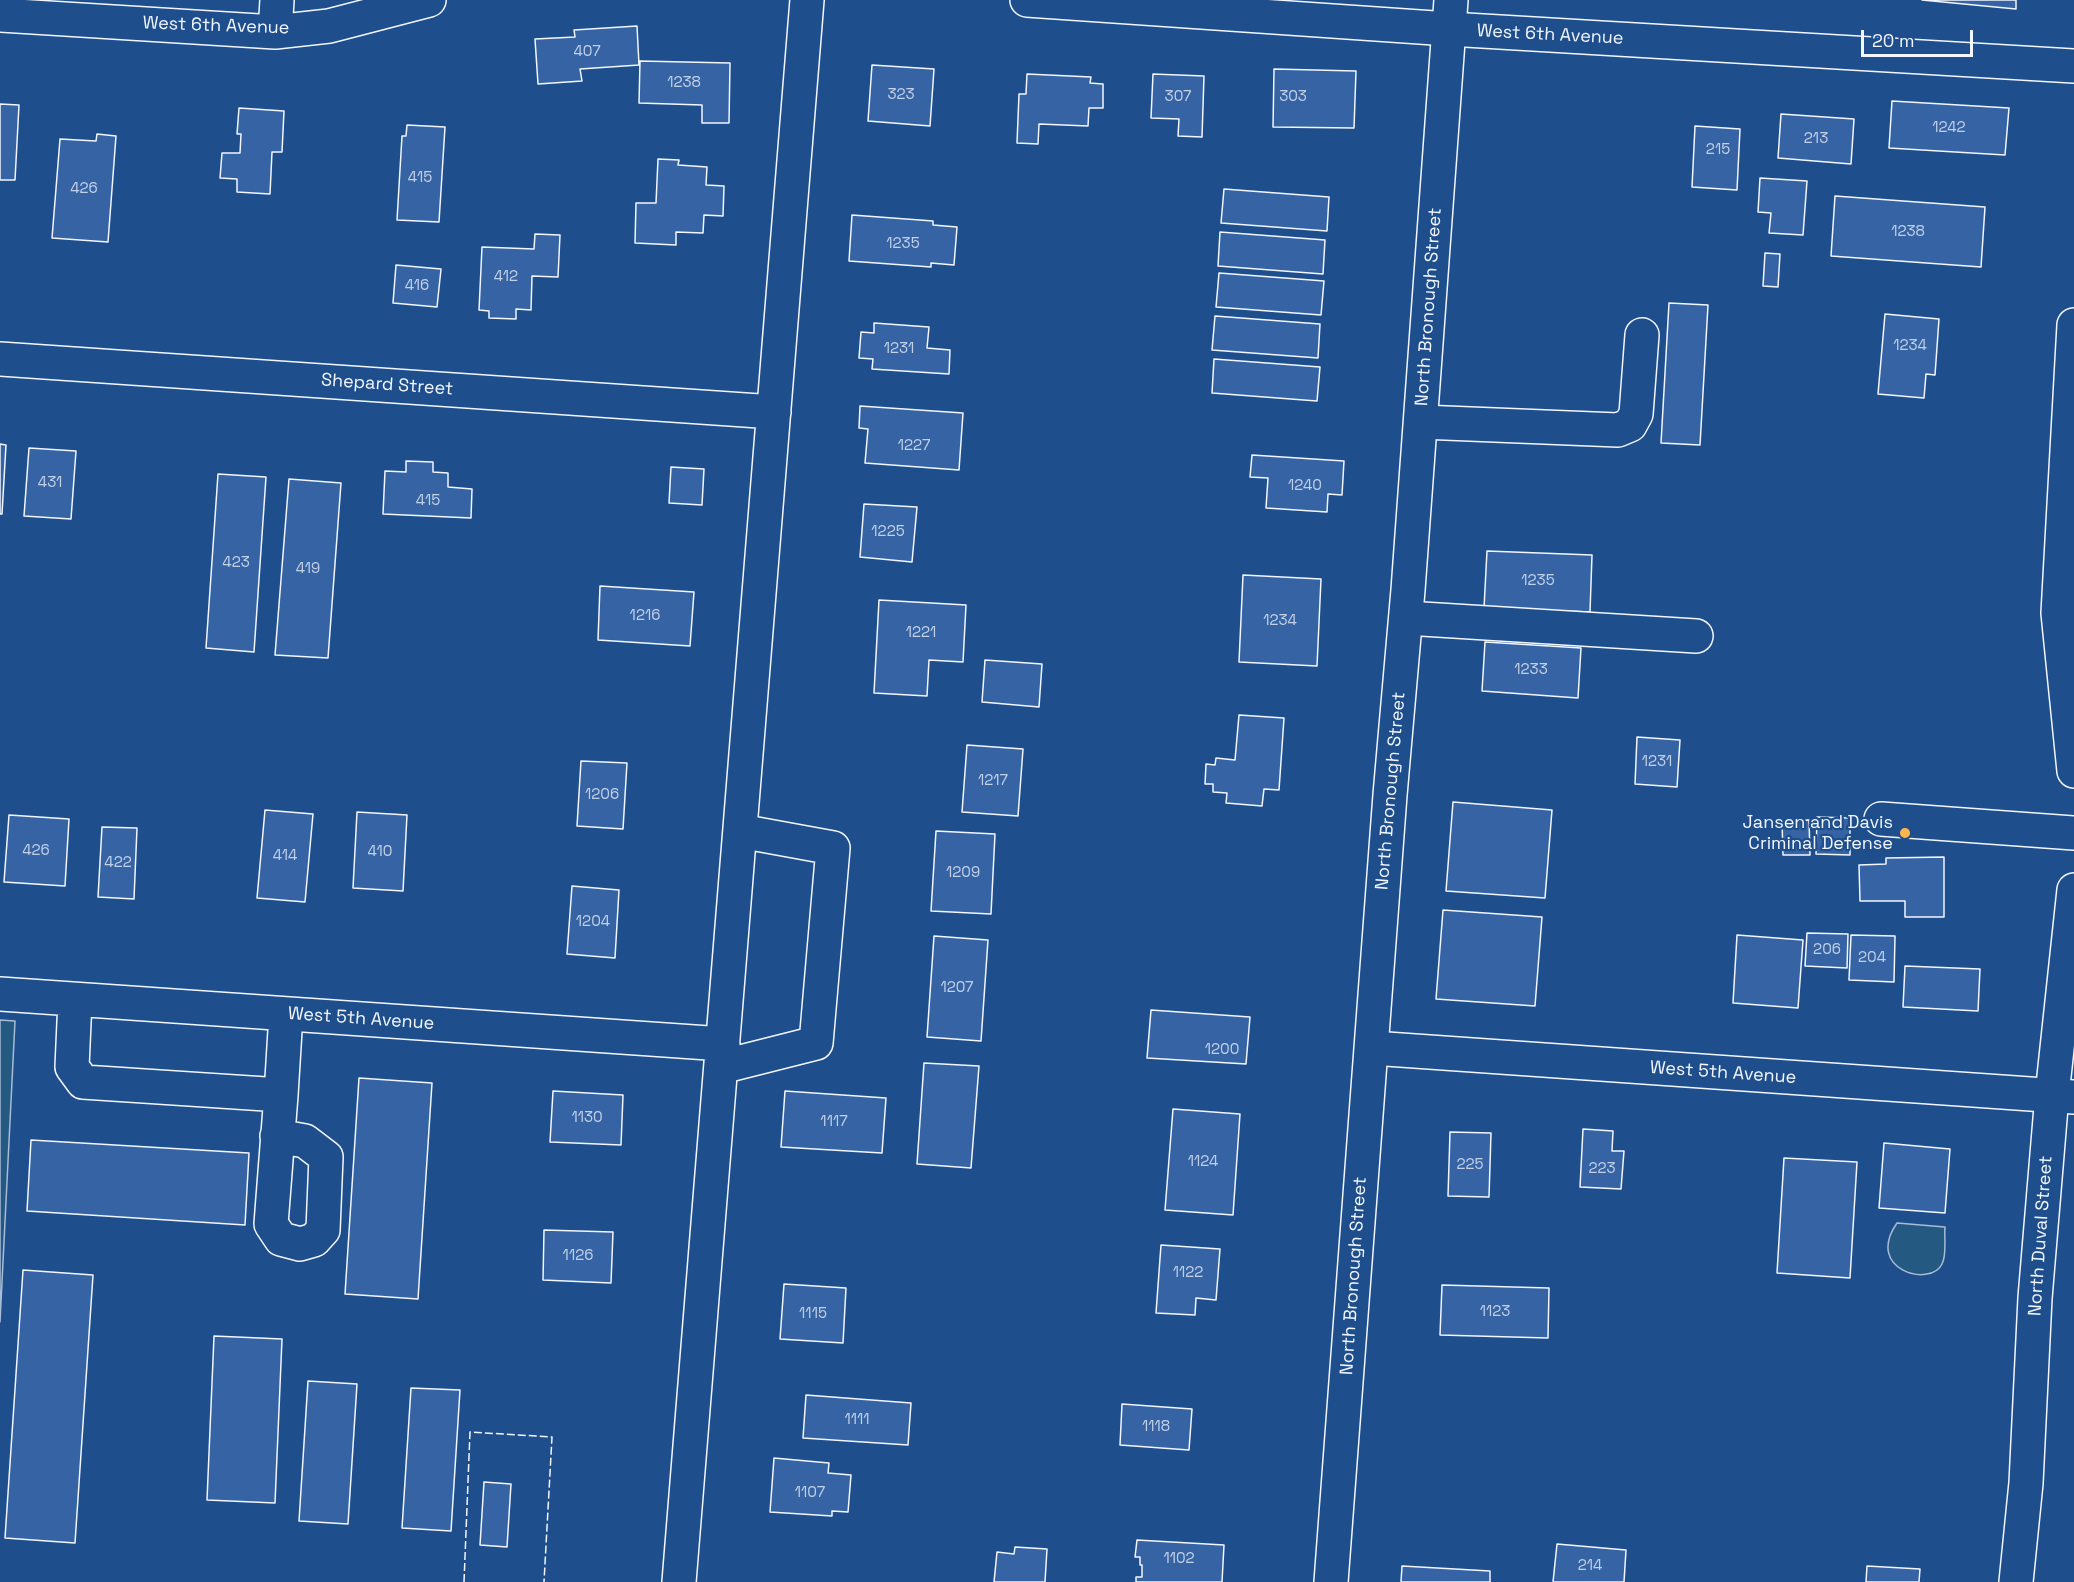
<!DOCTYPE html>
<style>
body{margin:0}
#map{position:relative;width:2074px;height:1582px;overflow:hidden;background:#1f4e8c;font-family:"Space Grotesk",sans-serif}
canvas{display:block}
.scale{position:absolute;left:1861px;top:30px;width:112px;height:27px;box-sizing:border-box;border:3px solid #f2f6ff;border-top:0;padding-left:8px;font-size:18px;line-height:21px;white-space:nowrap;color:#f2f6ff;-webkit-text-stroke:4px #1f4e8c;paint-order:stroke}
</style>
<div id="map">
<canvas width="2074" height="1582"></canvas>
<div class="scale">20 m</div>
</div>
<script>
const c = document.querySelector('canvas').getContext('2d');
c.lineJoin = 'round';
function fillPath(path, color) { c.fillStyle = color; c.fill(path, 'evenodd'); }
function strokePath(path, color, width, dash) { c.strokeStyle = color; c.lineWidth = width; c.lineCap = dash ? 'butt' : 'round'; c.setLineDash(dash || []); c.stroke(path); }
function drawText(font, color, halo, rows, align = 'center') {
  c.font = font + ' "Space Grotesk",sans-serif'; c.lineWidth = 4.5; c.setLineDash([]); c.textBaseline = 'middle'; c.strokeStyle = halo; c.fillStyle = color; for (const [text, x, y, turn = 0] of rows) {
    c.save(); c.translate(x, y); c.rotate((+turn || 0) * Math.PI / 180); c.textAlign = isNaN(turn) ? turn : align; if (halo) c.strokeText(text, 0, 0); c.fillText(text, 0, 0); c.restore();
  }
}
const green = new Path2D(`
 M 0,1020 L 15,1021 L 0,1322 Z
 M 1897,1223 L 1945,1227 C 1944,1238 1947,1255 1942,1264 C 1931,1288 1864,1270 1897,1223 Z`);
const building = new Path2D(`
 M 1922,0 L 2016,0 L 2016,9 Z
 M 637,26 L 639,65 L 580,69 L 582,81 L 538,84 L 535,39 L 575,37 L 574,30 Z
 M 640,61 L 730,63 L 729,123 L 702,123 L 702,105 L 639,103 Z
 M 872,65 L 934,69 L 930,126 L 868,121 Z
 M 1274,69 L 1356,71 L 1354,128 L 1273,127 Z
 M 1027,74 L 1091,77 L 1090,83 L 1103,84 L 1103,108 L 1089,108 L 1088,126 L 1039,124 L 1038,144 L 1017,143 L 1019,94 L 1026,94 Z
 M 1153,74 L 1204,76 L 1202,137 L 1178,136 L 1179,119 L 1151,118 Z
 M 1892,101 L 2009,108 L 2005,155 L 1889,148 Z
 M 0,104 L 19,105 L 15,180 L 0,180 Z
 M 239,108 L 284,111 L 282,152 L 272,152 L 270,194 L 237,192 L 237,179 L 220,178 L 222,153 L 240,153 L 241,134 L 237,134 Z
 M 1781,114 L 1854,119 L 1851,164 L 1778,158 Z
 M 407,125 L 445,127 L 439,222 L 397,220 L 402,136 L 406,136 Z
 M 1695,126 L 1740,129 L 1737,190 L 1692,187 Z
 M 97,134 L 116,136 L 108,242 L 52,238 L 60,139 L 96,141 Z
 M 658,159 L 679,160 L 678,165 L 707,167 L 706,185 L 724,186 L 723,216 L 704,215 L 703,233 L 676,232 L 676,245 L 635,243 L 636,203 L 656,203 Z
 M 1760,178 L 1807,181 L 1803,235 L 1769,233 L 1771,213 L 1758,212 Z
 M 1224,189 L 1329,197 L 1327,231 L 1221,223 Z
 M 1835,196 L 1985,207 L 1981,267 L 1831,256 Z
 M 852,215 L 933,221 L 933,225 L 957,227 L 954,265 L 931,263 L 931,267 L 849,261 Z
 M 1220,232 L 1325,240 L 1323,274 L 1218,266 Z
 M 535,234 L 560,235 L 558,277 L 532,276 L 531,310 L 516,309 L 516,319 L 489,318 L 489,311 L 479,310 L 482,247 L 534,249 Z
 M 1765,253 L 1780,254 L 1778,287 L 1763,286 Z
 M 396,265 L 441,269 L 437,307 L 393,303 Z
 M 1219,273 L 1324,281 L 1321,315 L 1216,307 Z
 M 1669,303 L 1708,305 L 1700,445 L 1661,443 Z
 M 1885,314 L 1939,319 L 1935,375 L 1926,374 L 1924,398 L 1878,394 Z
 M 1215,316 L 1320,324 L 1318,358 L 1212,350 Z
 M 874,323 L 929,327 L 927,348 L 950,350 L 949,374 L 872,369 L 873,359 L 859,358 L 861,332 L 874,333 Z
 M 1214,359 L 1320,367 L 1317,401 L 1212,393 Z
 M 860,406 L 963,413 L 959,470 L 865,463 L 868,429 L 859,428 Z
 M 0,444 L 6,445 L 2,514 L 0,514 Z
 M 29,448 L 76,451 L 71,519 L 24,516 Z
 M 1252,455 L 1344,461 L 1342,495 L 1328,494 L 1327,512 L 1266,508 L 1268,478 L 1250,477 Z
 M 406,461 L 433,462 L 433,472 L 448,473 L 448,487 L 472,489 L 471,518 L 383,514 L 385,471 L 406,472 Z
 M 671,467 L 704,469 L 702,505 L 669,503 Z
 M 218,474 L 266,477 L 254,652 L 206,648 Z
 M 289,479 L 341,483 L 328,658 L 275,655 Z
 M 864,504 L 917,507 L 912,562 L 860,557 Z
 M 1487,551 L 1592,555 L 1590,612 L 1484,608 Z
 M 1243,575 L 1321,579 L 1317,666 L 1239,662 Z
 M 600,586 L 694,592 L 690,646 L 598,640 Z
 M 879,600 L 966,605 L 963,662 L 929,660 L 927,696 L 874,693 Z
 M 1485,642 L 1581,648 L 1578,698 L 1482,691 Z
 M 985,660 L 1042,664 L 1039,707 L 982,702 Z
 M 1239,715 L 1284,718 L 1279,790 L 1264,789 L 1262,806 L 1226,803 L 1227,793 L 1213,792 L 1213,784 L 1205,784 L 1206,764 L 1215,765 L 1216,758 L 1235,760 Z
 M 1637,737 L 1680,740 L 1677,787 L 1635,784 Z
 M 967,745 L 1023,749 L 1018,816 L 962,812 Z
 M 581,761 L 627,763 L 623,829 L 577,826 Z
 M 1453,802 L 1552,810 L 1545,898 L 1446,891 Z
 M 265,810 L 313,814 L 305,902 L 257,898 Z
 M 357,812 L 407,815 L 403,891 L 353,888 Z
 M 9,815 L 69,819 L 65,886 L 4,882 Z
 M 1817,817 L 1850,818 L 1850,855 L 1816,854 Z
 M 1809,820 L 1810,855 L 1783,855 L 1782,821 Z
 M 102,827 L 137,828 L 134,899 L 98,897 Z
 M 936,831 L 995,834 L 991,914 L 931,911 Z
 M 1944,857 L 1944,917 L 1905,917 L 1905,901 L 1860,901 L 1859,865 L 1886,864 L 1886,858 Z
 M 572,886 L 619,890 L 615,958 L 567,954 Z
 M 1443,910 L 1542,917 L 1535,1006 L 1436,999 Z
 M 1807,933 L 1848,934 L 1847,968 L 1805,966 Z
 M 1737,935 L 1803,940 L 1798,1008 L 1733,1003 Z
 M 1851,935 L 1895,936 L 1894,982 L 1849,980 Z
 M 934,936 L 988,940 L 981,1041 L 927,1037 Z
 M 1905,966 L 1980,969 L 1978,1011 L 1903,1007 Z
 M 1151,1010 L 1250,1017 L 1246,1064 L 1147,1058 Z
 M 924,1063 L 979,1066 L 971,1168 L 917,1164 Z
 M 359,1078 L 432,1083 L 418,1299 L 345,1294 Z
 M 553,1091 L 623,1095 L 621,1145 L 550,1142 Z
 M 785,1091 L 886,1098 L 882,1153 L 781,1147 Z
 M 1173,1109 L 1240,1114 L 1233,1215 L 1165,1210 Z
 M 1583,1129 L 1613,1131 L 1612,1151 L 1624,1151 L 1621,1189 L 1580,1187 Z
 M 1450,1132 L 1491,1133 L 1489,1197 L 1448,1196 Z
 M 31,1140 L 249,1153 L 245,1225 L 27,1211 Z
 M 1884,1143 L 1950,1149 L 1945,1213 L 1879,1208 Z
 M 1784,1158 L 1857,1162 L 1850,1278 L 1777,1273 Z
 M 544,1230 L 613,1232 L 611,1283 L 543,1280 Z
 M 1161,1245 L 1220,1249 L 1216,1300 L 1196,1298 L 1195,1315 L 1156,1313 Z
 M 23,1270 L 93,1275 L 75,1543 L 5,1538 Z
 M 784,1284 L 846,1288 L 843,1343 L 780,1339 Z
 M 1442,1285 L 1549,1288 L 1548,1338 L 1440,1335 Z
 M 214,1336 L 282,1339 L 275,1503 L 207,1500 Z
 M 308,1381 L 357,1384 L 348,1524 L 299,1521 Z
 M 411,1388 L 460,1390 L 451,1531 L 402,1528 Z
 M 806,1395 L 911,1403 L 908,1445 L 803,1438 Z
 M 1122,1404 L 1192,1409 L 1189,1450 L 1120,1445 Z
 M 774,1458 L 829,1463 L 828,1473 L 851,1475 L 848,1512 L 832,1511 L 832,1516 L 770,1512 Z
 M 484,1482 L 511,1484 L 507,1547 L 480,1545 Z
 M 1137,1540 L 1224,1545 L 1222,1582 L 1136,1582 L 1136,1577 L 1142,1577 L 1142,1565 L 1140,1565 L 1140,1557 L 1135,1557 Z
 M 1557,1544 L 1626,1550 L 1624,1582 L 1553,1582 Z
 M 1015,1547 L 1047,1549 L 1045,1582 L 994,1582 L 997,1552 L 1014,1554 Z
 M 1402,1566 L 1490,1571 L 1490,1582 L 1401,1582 Z
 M 1867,1566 L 1920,1569 L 1919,1582 L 1866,1582 Z`);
const minor = new Path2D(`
 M 1027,0 L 1449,29 L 2074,66
 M 0,15 L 275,32 L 329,26 L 429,0
 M 275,32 L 277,0
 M 2074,325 L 2058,613 L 2074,771
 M 0,359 L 774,412
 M 1421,422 L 1618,430 L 1630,425 L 1636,414 L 1642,335
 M 1406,618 L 1696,636
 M 1881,819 L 2074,833
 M 0,994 L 723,1044
 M 75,1000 L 72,1067 L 83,1082 L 281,1095 L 286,1014
 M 1372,1048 L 2074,1097
 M 721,1067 L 816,1043 L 833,848 L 740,831
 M 277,1136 L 305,1141 L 326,1157 L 323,1230 L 314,1240 L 300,1244 L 281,1239 L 271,1224 L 281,1095
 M 679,1582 L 807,0`);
const major = new Path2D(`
 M 1331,1582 L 1390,795 L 1408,590 L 1451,0
 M 2016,1582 L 2026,1483 L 2035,1298 L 2052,1095 L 2074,890`);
const fence = new Path2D(`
 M 464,1582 L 470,1432 L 552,1437 L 544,1582`);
const markers = [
 [1905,833,6,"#ffb74d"]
];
const numberNames = [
 ["407",587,52],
 ["1238",684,83],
 ["323",901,95],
 ["307",1178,97],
 ["303",1293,97],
 ["1242",1949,128],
 ["213",1816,139],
 ["215",1718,150],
 ["415",420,178],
 ["426",84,189],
 ["1238",1908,232],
 ["1235",903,244],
 ["412",506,277],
 ["416",417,286],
 ["1234",1910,346],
 ["1231",899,349],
 ["1227",914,446],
 ["431",50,483],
 ["1240",1305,486],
 ["415",428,501],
 ["1225",888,532],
 ["423",236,563],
 ["419",308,569],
 ["1235",1538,581],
 ["1216",645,616],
 ["1234",1280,621],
 ["1221",921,633],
 ["1233",1531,670],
 ["1231",1657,762],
 ["1217",993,781],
 ["1206",602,795],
 ["426",36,851],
 ["410",380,852],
 ["414",285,856],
 ["422",118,863],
 ["1209",963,873],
 ["1204",593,922],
 ["206",1827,950],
 ["204",1872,958],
 ["1207",957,988],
 ["1200",1222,1050],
 ["1130",587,1118],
 ["1117",834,1122],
 ["1124",1203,1162],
 ["225",1470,1165],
 ["223",1602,1169],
 ["1126",578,1256],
 ["1122",1188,1273],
 ["1123",1495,1312],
 ["1115",813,1314],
 ["1111",857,1420],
 ["1118",1156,1427],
 ["1107",810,1493],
 ["1102",1179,1559],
 ["214",1590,1566]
];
const streetNames = [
 ["West 6th Avenue",216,26,2],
 ["West 6th Avenue",1550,35,3],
 ["North Bronough Street",1429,307,-86],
 ["Shepard Street",387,385,4],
 ["North Bronough Street",1391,791,-85],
 ["West 5th Avenue",361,1019,4],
 ["West 5th Avenue",1723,1073,4],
 ["North Duval Street",2041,1236,-86],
 ["North Bronough Street",1354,1276,-86]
];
const poiNames = [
 ["Jansen and Davis",1893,823],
 ["Criminal Defense",1893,844]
];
fillPath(green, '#245a82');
strokePath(green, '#a8bbd7', 1.5);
fillPath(building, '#3563a3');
strokePath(building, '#f2f6ff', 1.5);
strokePath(minor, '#f2f6ff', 36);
strokePath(major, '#f2f6ff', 36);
strokePath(minor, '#1f4e8c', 33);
strokePath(major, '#1f4e8c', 33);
strokePath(fence, '#f2f6ff', 1.5, [8, 3]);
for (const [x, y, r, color] of markers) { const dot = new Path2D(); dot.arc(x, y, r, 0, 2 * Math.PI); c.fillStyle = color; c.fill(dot); strokePath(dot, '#1f4e8c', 2); }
drawText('15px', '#c3d1e8', null, numberNames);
drawText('18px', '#f2f6ff', '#1f4e8c', streetNames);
drawText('18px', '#f2f6ff', '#1f4e8c', poiNames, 'right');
</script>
